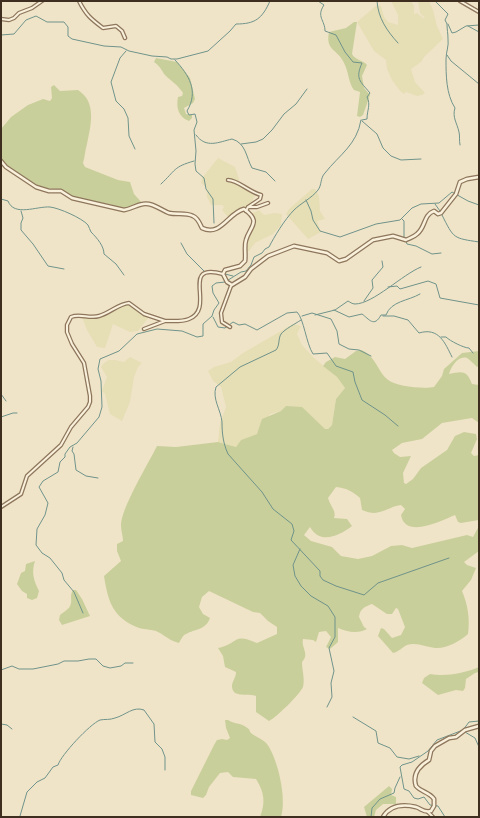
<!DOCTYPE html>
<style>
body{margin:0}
#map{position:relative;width:480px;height:818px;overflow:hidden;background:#f0e4c8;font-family:"Zilla Slab",serif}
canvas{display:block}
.frame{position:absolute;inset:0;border:2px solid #3d2e20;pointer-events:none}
</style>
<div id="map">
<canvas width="480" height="818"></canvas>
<div class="frame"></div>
</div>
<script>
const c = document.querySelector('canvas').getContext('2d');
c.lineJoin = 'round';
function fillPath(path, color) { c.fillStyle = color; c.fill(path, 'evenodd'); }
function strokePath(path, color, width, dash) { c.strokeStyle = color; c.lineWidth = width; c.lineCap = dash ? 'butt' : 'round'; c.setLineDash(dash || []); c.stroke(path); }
const farmland = new Path2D(`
 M 391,1 L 411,1 L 414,6 L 414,14 L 417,13 L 423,18 L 425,18 L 420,13 L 418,1 L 429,1 L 433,10 L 437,26 L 443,39 L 425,56 L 421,62 L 411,69 L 415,82 L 425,93 L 422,95 L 417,96 L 406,92 L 404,94 L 401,92 L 392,80 L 387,69 L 386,60 L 374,51 L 357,22 L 377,5 L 381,6 L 384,17 L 388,22 L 398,25 L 398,15 Z
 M 218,158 L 235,167 L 239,179 L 239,184 L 255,196 L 251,203 L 230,219 L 222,210 L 224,207 L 222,205 L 211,205 L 207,197 L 207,188 L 201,183 L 202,178 Z
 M 312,189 L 315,189 L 319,196 L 320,211 L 325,219 L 317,221 L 321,232 L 308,239 L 286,214 L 289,209 Z
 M 259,210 L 264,215 L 274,213 L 282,214 L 281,225 L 273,234 L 255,243 L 249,251 L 247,251 L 249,235 L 254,227 L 249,215 Z
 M 126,302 L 130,303 L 142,314 L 149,317 L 138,331 L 130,332 L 113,324 L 105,348 L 97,347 L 87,330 L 82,317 L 96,317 Z
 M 293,324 L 301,326 L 297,334 L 302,345 L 314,358 L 337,377 L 345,388 L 336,399 L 332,425 L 328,429 L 325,429 L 281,411 L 270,414 L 257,434 L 241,440 L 236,447 L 218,442 L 220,423 L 226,407 L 221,387 L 213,381 L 208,371 L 214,367 L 231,362 L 243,353 Z
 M 130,357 L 142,363 L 138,367 L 134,377 L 130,402 L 122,421 L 110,414 L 105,394 L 102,391 L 107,377 L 101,367 L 104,363 L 109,360 L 115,360 L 124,362 Z`);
const green = new Path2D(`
 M 354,22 L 357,22 L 352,54 C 355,60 363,60 367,65 L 362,76 L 364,88 L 370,95 L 363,115 L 360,117 L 357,116 L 360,92 L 354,90 C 348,82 349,72 344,63 C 338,49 325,51 329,32 L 346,28 Z
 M 156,58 L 177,62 L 190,78 L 195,99 L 193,103 L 184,108 L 186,114 L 192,115 L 192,118 L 189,121 C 178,117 176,107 178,97 L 182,96 L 183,93 C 178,85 171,81 165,75 C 161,70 161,67 154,62 Z
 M 54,85 L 60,91 L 78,90 C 97,102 91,125 87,144 C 85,150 85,157 83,163 L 85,167 L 118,180 L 130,182 L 134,194 L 143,204 L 124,210 L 109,204 L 85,201 L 71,197 L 58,190 L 35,186 L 8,169 L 1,161 L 1,129 L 11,117 L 28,105 L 43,99 L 50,101 L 52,98 L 51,87 Z
 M 361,350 C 375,355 377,370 387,379 C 396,387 424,389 434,387 L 442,376 L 444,369 L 462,353 L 479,351 L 479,366 L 477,367 C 474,364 470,360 467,358 C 458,355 451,367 449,374 C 462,371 467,370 472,384 L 479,385 L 479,423 L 472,418 L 442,423 L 422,439 L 402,443 L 392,450 L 394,453 L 400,457 L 411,456 L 403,473 L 404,483 L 406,484 L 413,479 L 421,468 L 447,450 L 455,436 L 464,432 L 476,434 L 477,439 L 471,453 L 474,456 L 479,455 L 479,520 L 461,523 L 458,522 L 455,515 C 441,521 405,539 401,515 L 405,509 L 401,505 C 386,507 380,518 362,510 L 360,498 C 352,491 346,488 336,487 L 328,498 C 330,506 337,511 334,518 L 347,519 L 352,526 C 339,536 320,545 310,527 L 304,535 L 311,541 L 332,547 L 341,556 L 358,559 L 372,556 L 391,546 L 402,545 L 412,548 L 467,535 L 473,537 L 479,526 L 479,551 L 464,562 L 467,565 L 476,568 L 471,580 L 462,591 C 468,605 470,619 468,634 C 460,641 447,649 435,648 C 426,647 416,642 407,645 C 402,647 399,652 393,653 L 378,636 L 381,628 L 384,629 L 392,638 L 401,635 L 405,627 L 398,609 L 396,608 L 392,614 L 387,614 L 372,604 C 364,607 360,609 359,617 L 364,627 L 367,629 C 359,634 346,632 338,628 L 338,642 L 330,649 L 326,647 L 331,637 L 326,631 L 319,632 L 316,642 L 313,640 L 303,639 C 301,648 310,654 302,662 C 302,670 305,679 303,687 C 300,694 277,717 269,721 L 256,712 L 256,696 C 249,693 231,699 232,685 C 233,680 236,677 236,672 L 225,667 L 223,656 L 218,648 C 239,644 232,632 257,643 L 277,634 L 277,627 L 268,621 L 260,613 L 253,612 L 209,591 L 202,597 L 199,607 L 203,614 L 210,618 C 206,630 195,629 186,634 C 182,636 181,640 179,643 C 170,641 166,636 158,632 C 153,629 145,630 139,628 C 113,618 108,602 104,576 L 121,561 L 117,551 L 117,544 L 123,541 C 123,536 121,531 121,526 C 120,510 149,462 157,446 L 176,447 L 218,442 L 236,447 L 241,440 L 257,434 L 262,419 L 281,411 L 286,406 L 302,407 L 325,429 L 328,429 L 332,425 L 336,399 L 345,388 L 337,377 L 323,366 L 326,362 L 335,357 L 345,359 L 356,351 Z
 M 35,561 C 31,573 34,581 39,591 L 37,598 L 32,600 L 27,598 L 27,594 L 22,591 L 17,584 L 21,573 L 25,571 L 26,564 Z
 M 73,590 L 76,590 L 82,599 L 90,616 L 62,625 L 59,620 L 60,615 C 63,612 68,610 70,606 C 73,601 69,596 73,590 Z
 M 479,667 L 479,672 L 475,673 L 466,679 L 465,688 L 463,691 L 456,690 L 438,695 L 422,683 L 424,678 L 430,674 C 445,677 465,673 479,667 Z
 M 225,720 L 228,720 C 234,724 241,723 246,727 C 251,730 248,729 251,733 C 256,737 263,739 267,744 C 278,759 287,799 281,817 L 260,817 C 266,802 264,792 256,779 L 233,777 L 228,772 L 220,773 L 209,787 L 206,795 L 203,798 L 191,795 L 191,791 L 214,745 L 217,740 L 222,739 L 227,740 L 230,738 L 226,728 Z
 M 389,786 L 392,789 L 391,795 L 396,797 L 396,804 L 383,804 L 376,810 L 374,817 L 367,817 L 364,807 Z`);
const stream = new Path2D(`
 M 318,1 L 324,5 C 316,17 325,20 325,31 L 336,35 L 345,52 L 353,62 L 362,63 C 355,79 360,81 370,93 L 367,97 C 371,105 367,110 367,119 L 362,120
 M 377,1 C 378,18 387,31 398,43
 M 435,1 L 448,14 L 445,20 L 447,24 C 447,30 448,33 448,39 C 449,46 446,52 446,59 C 446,75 446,94 455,108 C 452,117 457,123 459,132 C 460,136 459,140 460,145
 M 448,24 L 452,33 L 456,32 L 466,26 L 479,25
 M 468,26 L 479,32
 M 1,35 L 14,34 L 26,20 L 36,16 L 47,22 L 64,22 L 68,27 L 68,36 L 72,39 L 104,46 L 121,47 L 129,51 L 152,56 L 167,57 L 171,59 L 177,59 L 208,51 L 230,31 L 236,24 C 255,24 262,19 270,1
 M 126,51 L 120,58 L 111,82 L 116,101 L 124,109 L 128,118 L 129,136 L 135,149
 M 447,55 L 451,61 L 479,84
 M 175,60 C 189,75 199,91 187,111 L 189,115 L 195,114 L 197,122 L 194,130 L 196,151 L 195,164 L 196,171 L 204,178 L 206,189 L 213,199 L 214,223
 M 362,121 L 377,134 L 383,148 L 391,156 L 401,160 L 421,159
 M 196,135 C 206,149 219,142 232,139 C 246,143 246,157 252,168 L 266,172 L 275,181
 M 241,144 L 256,142 L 263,139 L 272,130 L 284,114 L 296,104 L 307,89
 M 161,184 C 176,170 173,167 194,161
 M 1,199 L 8,201 C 14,217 37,206 50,207 C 59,208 82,218 88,225 C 89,227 90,230 91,232 C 97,238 104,246 104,254 L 116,264 L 124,275
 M 306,200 L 311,211 L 313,220 L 320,231 L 340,237 L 376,224 L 400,220 L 412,208 L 421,204 L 439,203 L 452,192 L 468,201 L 479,205
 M 435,204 L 440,211
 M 21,211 L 23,218 L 21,223 L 21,230 L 33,244 L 48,266 L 64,269
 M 442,215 C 454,239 453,238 479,242
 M 402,219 L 404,221 L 404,237 L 407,244 L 416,246 L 432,254 L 441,253
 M 181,243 L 187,254 L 206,273
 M 225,274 L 233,276
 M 388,287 L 397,286 L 400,289 L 428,281 L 436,284 L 440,298 L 479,305
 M 364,301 L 373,288 L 372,280 L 383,267 L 382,261
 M 334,310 L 349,317 L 362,314 C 369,319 374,328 381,315 L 386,315 C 391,301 408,301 420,294
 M 315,315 L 335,310 L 348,301 C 350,302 352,304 355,304 C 373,304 403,274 421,267
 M 302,316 L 312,313 L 331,319 L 337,331 L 339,344 L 349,349 L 359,350 L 371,356
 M 383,316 L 394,316 L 408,320 L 419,333 C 439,327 445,343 452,357
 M 213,317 L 218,327 L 225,328 L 233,322 L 239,325 L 245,324 L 257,330 L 287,313 L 297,312 C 304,319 306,343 313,354 L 327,353 L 336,366 L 353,372 L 355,382 L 362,400 L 385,415 L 398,426
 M 301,320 C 295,324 285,329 281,334 C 278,339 280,345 276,350 L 240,367 L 216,387 C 212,399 221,410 222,422 C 222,433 223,443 228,454 L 262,492 L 273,509 L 292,524 L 294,531 L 291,540 L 320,571 L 320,576 L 323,580 L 336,586 L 364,595 L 378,583 L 449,558
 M 441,337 L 446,337 C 450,341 464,348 469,348 L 473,353
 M 1,394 L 6,401
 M 1,417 L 13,413 L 17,413
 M 73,447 L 72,451 L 74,454 L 76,470 L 86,476 L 98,478
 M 300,549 L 293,565 L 295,576 L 301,586 L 311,596 L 328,606 L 335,617 L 335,637 L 329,648 L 334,671 L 331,683 L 332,697 L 327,707
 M 83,613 L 74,592 L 64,580 L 62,573 L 50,558 L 42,553 L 36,545 L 37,529 L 45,515 L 48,503 L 39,487 L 43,481 L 58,472 L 60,462 L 65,457 L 65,454 L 70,447 L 77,443 L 99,417 L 102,407 L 101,381 L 98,369 L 100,359 L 119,351 L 137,334 L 157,329 L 182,331 L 197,337 L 203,336 L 203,324 L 212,316 L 214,310 L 219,303 L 213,293 L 212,286 L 216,283 L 225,282 L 241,272 L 246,271 L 251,265 L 254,257 L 262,253 L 265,249 L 269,247 C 274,237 285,219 294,210 C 301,203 312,198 318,190 C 322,185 320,178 325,173 C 339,155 357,145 361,120
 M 1,670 L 12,666 L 19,669 L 33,669 L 58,664 L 64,661 L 78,661 L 89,659 L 96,659 L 103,666 L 110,668 L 121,666 L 125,663 L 133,663
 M 353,717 L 376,731 L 378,743 L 390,748 L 397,757 L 409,759 L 419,756
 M 1,724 L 7,725 L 12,729
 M 465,732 L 475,738 L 479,747
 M 20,816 L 27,792 L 37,782 L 45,778 L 53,767 L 58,765 C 61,755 90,724 100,720 C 105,719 110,720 115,718 C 126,715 133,706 144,710 L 154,724 L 155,742 L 162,749 L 165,757 L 165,770
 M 13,817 L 21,817
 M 371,817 L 372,808 L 380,799 L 394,793 L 395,788 L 400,777
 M 445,817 L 438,806 L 430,805 L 424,797 L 418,799 L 414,798 L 409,791 L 404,789 L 400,767 L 402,765 L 412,762 L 428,751 L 437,740 L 463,730 L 469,722 L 479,721`);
const minor = new Path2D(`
 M 79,1 C 86,15 91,19 103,28 L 116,26 L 122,31 L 125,38
 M 460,1 L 479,12
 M 1,19 L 9,20 L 14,18 L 19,13 L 32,8 L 42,1
 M 228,180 C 238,180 249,192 261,195 L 260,199 L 248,207 L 246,211
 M 248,207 L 257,207 L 268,203
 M 165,321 C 173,321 182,322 189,319 C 217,308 178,262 223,274
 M 230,327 L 222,322 L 221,313 L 231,286
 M 1,507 L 21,494 L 27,476 L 61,445 L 71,427 L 88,407 L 90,402 L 90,396 L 84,363 L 72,344 L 67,332 L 67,325 L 71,317 C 80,313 89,319 99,316 C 110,313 118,304 129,303 L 144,314 L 165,321 L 144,329
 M 428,812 L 433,817`);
const tertiary = new Path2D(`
 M 1,161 L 6,167 L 36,187 L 49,191 L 61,191 L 72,198 L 124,210 C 131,209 136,205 143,204 C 152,202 161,210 169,213 C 177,215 185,212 193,216 C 198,218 200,224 202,228 C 221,237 228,213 244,209 C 262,222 250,226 246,240 C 244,246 246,254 245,261 L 240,266 L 225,270 L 223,274 L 227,282 L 232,285 L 245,277 L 251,269 L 268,256 L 294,246 L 327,253 L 339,261 L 346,259 L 373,240 L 393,236 L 406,240 C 410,238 414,237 417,234 C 426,227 423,215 434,211 L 438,214 L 441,213 L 456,194 L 460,182 L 467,179 L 479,177
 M 383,817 C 390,805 403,804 416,807 C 422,809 424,813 431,811 L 434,806 L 434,799 C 429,792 421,792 416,786 C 412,774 419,766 429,760 L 431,751 L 435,746 L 449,738 L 456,737 L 465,730 L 479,726`);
fillPath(farmland, '#e6deb5');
fillPath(green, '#c9cf9b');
strokePath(stream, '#6f938a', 1);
strokePath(minor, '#8d765c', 4.5);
strokePath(tertiary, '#8d765c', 5);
strokePath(minor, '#faf1dc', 2);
strokePath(tertiary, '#faf1dc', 2.5);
</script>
